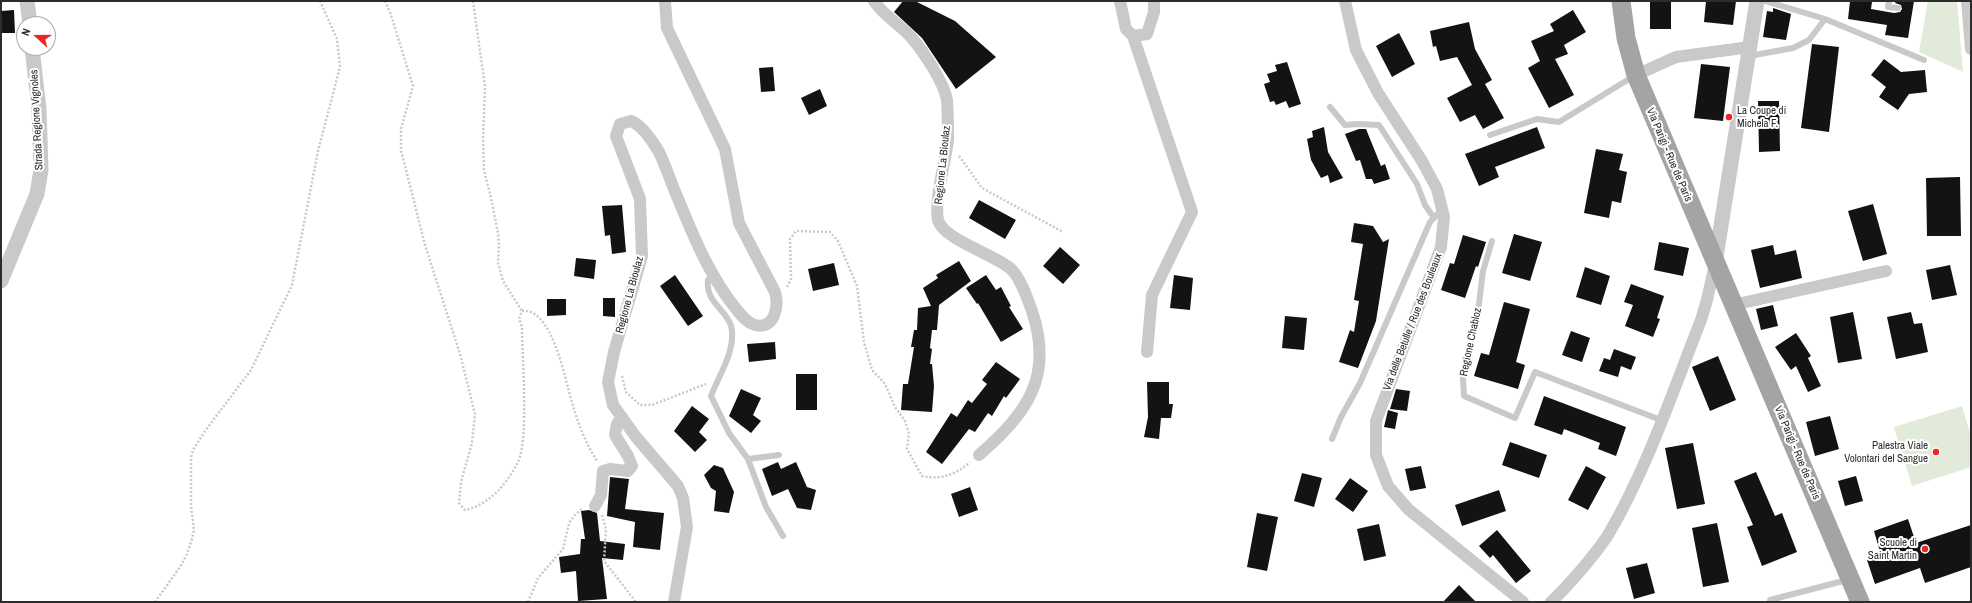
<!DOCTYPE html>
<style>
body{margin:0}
#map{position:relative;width:1972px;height:603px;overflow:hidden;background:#fff;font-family:"Archivo Narrow",sans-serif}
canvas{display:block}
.frame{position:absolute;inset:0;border:2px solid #2c2c2c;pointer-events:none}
.north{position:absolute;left:16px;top:16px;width:40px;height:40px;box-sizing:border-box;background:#fff;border:1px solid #ababab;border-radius:50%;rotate:291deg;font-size:11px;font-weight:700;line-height:16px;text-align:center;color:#2c2c2c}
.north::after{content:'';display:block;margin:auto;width:14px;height:18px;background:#ed2529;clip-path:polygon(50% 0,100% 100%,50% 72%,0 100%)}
</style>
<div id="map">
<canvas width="1972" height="603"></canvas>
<div class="frame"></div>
<div class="north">N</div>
</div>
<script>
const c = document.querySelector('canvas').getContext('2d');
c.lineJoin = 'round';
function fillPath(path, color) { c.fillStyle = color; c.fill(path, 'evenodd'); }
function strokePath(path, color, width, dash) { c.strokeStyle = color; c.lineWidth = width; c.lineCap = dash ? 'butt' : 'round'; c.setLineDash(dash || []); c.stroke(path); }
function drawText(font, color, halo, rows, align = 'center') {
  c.font = font + ' "Archivo Narrow",sans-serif'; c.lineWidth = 4; c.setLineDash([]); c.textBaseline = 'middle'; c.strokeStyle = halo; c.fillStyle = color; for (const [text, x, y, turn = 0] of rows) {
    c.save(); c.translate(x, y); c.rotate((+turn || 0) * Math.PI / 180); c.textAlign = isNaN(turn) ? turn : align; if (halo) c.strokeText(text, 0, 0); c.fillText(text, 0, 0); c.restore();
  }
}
const green = new Path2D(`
 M 1928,1 L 1957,1 L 1963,72 L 1919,52 Z
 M 1962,406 L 1971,436 L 1971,467 L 1912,486 L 1894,427 Z`);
const building = new Path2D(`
 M 903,1 L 915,1 L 955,21 L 996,57 L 956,89 L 922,38 L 894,12 Z
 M 1671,1 L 1671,29 L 1650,29 L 1650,2 Z
 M 1706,1 L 1736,1 L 1733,25 L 1704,22 Z
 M 1850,1 L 1872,2 L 1871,9 L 1894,13 L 1900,12 L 1902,9 L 1901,5 L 1895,3 L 1896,1 L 1914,1 L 1908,38 L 1885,35 L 1887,25 L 1848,19 Z
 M 1773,8 L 1791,14 L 1786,40 L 1763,37 L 1767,11 L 1773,12 Z
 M 14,10 L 15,33 L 1,33 L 1,11 Z
 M 1573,10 L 1586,32 L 1564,45 L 1568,54 L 1555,59 L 1574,95 L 1549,108 L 1528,68 L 1540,61 L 1531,41 L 1554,31 L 1550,24 Z
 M 1469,22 L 1475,49 L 1492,80 L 1485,84 L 1504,118 L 1483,129 L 1475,115 L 1460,122 L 1447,98 L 1472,85 L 1457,57 L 1440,61 L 1436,46 L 1433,47 L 1430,31 Z
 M 1399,33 L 1415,64 L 1392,77 L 1376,46 Z
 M 1812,44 L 1839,47 L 1829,132 L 1801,128 Z
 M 1884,59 L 1901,72 L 1925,70 L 1927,92 L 1909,94 L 1898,110 L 1879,97 L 1886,87 L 1871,75 Z
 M 1287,62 L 1301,104 L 1289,108 L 1286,101 L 1276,105 L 1274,101 L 1270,102 L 1264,84 L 1270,82 L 1267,74 L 1277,71 L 1275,65 Z
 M 1701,64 L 1730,67 L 1723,121 L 1694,118 Z
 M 773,67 L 775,91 L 761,92 L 759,68 Z
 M 820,89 L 827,106 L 809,115 L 801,98 Z
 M 1758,101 L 1779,101 L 1780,151 L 1759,152 Z
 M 1324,127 L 1328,152 L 1343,178 L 1330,183 L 1328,175 L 1321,178 L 1311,160 L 1307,139 L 1313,137 L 1312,131 Z
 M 1537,127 L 1545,148 L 1495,167 L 1499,177 L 1479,186 L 1465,154 Z
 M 1359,129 L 1366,129 L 1381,166 L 1385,164 L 1390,179 L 1374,184 L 1372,179 L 1366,179 L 1360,160 L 1356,161 L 1345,134 Z
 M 1596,149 L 1623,154 L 1619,170 L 1627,172 L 1621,203 L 1612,201 L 1609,218 L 1584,213 Z
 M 1960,177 L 1961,236 L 1927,236 L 1926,178 Z
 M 979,200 L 1016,220 L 1005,239 L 969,218 Z
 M 1873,204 L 1887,254 L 1863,261 L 1848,211 Z
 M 622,205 L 626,252 L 612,254 L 610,235 L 605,236 L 602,206 Z
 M 1354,223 L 1373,226 L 1383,242 L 1389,239 L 1376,321 L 1358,368 L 1339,362 L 1350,330 L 1354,332 L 1359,301 L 1354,300 L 1363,244 L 1351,242 Z
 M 1514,234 L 1542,242 L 1530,281 L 1502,273 Z
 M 1463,235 L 1486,242 L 1478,267 L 1476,266 L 1465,298 L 1441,290 L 1450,263 L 1454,264 Z
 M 1659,242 L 1689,248 L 1683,276 L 1654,270 Z
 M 1773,245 L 1775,255 L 1796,250 L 1802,278 L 1760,288 L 1751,250 Z
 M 1060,247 L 1080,265 L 1063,284 L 1043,266 Z
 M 576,258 L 596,260 L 594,279 L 574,276 Z
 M 959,261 L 971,281 L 939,305 L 937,330 L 932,330 L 930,348 L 932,349 L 930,364 L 932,364 L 934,386 L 932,412 L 901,410 L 903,384 L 908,384 L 914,347 L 911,347 L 914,330 L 917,330 L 918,308 L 931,306 L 923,288 L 938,278 L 936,275 Z
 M 834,263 L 839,285 L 813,291 L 808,269 Z
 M 1950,265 L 1957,295 L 1932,300 L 1926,270 Z
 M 1585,267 L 1610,276 L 1601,305 L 1576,297 Z
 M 675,275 L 703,316 L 688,326 L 660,286 Z
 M 986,275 L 996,290 L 1001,287 L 1011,306 L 1009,307 L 1023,329 L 1001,342 L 978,303 L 977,304 L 966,288 Z
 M 1174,275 L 1193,278 L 1190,310 L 1170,308 Z
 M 1631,284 L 1664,296 L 1657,318 L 1660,319 L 1653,337 L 1625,326 L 1633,305 L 1624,302 Z
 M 603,298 L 615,298 L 615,317 L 603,316 Z
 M 547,299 L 566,299 L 566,315 L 547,316 Z
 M 1504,302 L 1530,309 L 1516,362 L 1525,365 L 1518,389 L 1474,376 L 1481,353 L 1489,355 Z
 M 1773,305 L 1778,326 L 1761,330 L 1756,309 Z
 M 1853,312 L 1862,359 L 1838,363 L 1830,317 Z
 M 1911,312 L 1914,324 L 1922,323 L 1928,352 L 1896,359 L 1887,317 Z
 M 1285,316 L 1307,318 L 1304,350 L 1282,348 Z
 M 1571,331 L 1590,338 L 1582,362 L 1562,355 Z
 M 1796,333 L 1811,356 L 1808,358 L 1821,386 L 1808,392 L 1796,366 L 1791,370 L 1775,347 Z
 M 775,342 L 776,359 L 749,362 L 747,344 Z
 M 1614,349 L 1636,357 L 1631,370 L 1621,366 L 1618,377 L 1599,371 L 1604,358 L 1610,360 Z
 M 1718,356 L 1736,400 L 1710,411 L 1692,367 Z
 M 996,362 L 1020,379 L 1006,398 L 1004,396 L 992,416 L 988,413 L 975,432 L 969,429 L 942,464 L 926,452 L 951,413 L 957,417 L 968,400 L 972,403 L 987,384 L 982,380 Z
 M 796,374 L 817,374 L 817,410 L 796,410 Z
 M 1147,382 L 1169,382 L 1169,404 L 1173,404 L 1171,418 L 1161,418 L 1159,439 L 1144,437 L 1148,417 Z
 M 741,389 L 761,398 L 753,415 L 761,421 L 751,433 L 729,416 Z
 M 1396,389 L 1410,391 L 1407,411 L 1390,409 Z
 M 1544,396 L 1626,427 L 1616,456 L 1598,449 L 1600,443 L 1564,429 L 1562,435 L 1534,425 Z
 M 692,406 L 709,419 L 699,432 L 707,440 L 695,452 L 674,431 Z
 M 1388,410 L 1398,413 L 1395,429 L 1384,427 Z
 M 1830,416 L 1839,449 L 1815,456 L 1806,422 Z
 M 1510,442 L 1547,455 L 1539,478 L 1502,465 Z
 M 1693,443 L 1705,504 L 1677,509 L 1665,448 Z
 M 778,462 L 781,469 L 796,462 L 807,487 L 816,490 L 811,510 L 797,508 L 788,489 L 772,496 L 762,469 Z
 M 714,465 L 723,468 L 734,492 L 729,513 L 714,511 L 716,491 L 711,488 L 704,475 Z
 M 1421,466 L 1426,488 L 1410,491 L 1405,469 Z
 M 1586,466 L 1606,477 L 1588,510 L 1568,500 Z
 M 1756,472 L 1775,516 L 1782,513 L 1797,552 L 1762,566 L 1747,527 L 1753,525 L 1734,481 Z
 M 1302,473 L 1322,478 L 1314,507 L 1294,501 Z
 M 1856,476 L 1863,501 L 1845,506 L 1838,481 Z
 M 610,477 L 629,479 L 625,509 L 664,513 L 660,550 L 633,547 L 635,522 L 607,516 Z
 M 1350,478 L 1368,491 L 1353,512 L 1335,499 Z
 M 970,487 L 978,510 L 959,517 L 951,494 Z
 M 1499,490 L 1506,511 L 1462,526 L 1455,505 Z
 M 589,510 L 597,513 L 600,541 L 625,544 L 623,560 L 602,558 L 607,599 L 578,601 L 576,571 L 561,573 L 559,557 L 580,554 L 581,539 L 585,539 L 581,511 Z
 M 1257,513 L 1278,517 L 1267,571 L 1247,567 Z
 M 1908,519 L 1916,543 L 1971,525 L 1971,567 L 1925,583 L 1920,568 L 1875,584 L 1867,560 L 1881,555 L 1874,531 Z
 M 1717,523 L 1729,582 L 1703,587 L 1692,528 Z
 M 1379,524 L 1386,556 L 1364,561 L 1357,529 Z
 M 1497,530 L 1531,571 L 1516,583 L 1493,555 L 1490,558 L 1479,546 Z
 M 1647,563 L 1655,593 L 1634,599 L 1626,568 Z
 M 1459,585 L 1476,602 L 1443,602 Z`);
const path = new Path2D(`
 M 385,1 L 390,12 L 413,86 L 401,129 L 401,150 L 425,245 L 460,354 L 475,414 L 472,443 L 461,482 L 459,503 L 465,510 C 489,505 507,484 518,462 C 529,439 522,357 522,327 L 519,319 L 522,311
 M 473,1 L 485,87 L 483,139 L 484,170 L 491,198 L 498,233 L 499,244 L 498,263 L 503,281 L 522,311
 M 959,156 L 982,188 L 1063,232
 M 787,287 L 791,279 L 790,239 L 796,231 L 830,232 L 838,241 L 857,286 L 864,342 L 872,370 L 885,384 L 895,407 L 905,421 L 909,434 L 907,449 L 922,476 C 942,480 955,475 970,462
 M 522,311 C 552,307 565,379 571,399 C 577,421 585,442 597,461
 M 622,376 L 626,392 L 640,405 L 652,405 L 706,384
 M 602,515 L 606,529 L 604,561 L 636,602
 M 155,602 L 180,567 L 187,554 L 192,539 L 194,530 L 191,506 L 191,458 L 193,450 L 205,431 L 251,370 L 292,285 L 318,151 L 340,67 L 337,39 L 320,1
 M 528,602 L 538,578 L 563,549 L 569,523 L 575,515 L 583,508`);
const service = new Path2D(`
 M 1889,1 L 1888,7 L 1898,8
 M 1825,19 L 1924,60
 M 1749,56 L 1793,48 L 1809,40 L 1825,19 L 1765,1
 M 1330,107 L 1345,125 L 1358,124 L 1379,125 L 1417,184 L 1425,205 L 1434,218
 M 1490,135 L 1537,119 L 1559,122 L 1634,76
 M 1492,241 L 1483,271 L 1479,304 L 1463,378 L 1464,396 L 1515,418 L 1535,372 L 1661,420
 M 714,276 L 708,280 C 705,302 726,309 731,326 C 737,349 719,375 711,396 L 729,433 L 748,459 L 766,507 L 783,536
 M 1332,439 L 1341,417 L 1360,383 L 1430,222 L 1442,209
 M 748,459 L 779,455
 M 1770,602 L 1770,600 L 1847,580`);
const minor = new Path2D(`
 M 665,1 L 667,28 L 725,149 L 739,223 L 775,292 C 779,306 775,330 755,325 C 747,323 742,316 737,310 C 708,275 691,230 674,189 C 669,177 665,164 659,152 C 653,142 642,125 631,121 L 620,124 L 616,136 L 640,199 L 642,256 L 614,352 L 608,382 L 613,405 L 636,437 L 678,486 L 683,498 L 687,527 L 674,602
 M 874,1 C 883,15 899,24 911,37 C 923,51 944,82 947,100 C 948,112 948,127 948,139 C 946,162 934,198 938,220 C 943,240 999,256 1012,270 C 1022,281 1027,298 1032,311 C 1054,377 1027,413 979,455
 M 1120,1 L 1126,29 L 1133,36 L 1147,34 L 1154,12 L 1154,1
 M 1345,1 L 1356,50 L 1378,93 L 1422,161 L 1437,189 L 1444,217 L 1441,247 L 1376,421 L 1376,455 L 1388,486 L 1408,509 L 1523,602
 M 1967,1 L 1971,49
 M 1133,36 L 1192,212 L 1152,295 L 1147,352
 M 1636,75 L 1676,57 L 1750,47
 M 1733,305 L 1886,271
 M 595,506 L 601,495 L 603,471 L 610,469 L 628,471 L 632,466 L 628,456 L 615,435 L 617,424 L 622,417
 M 1551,602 C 1569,585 1595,555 1608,535 C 1647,469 1673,391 1701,320 L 1707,300 L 1715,264`);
const tertiary = new Path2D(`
 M 27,1 L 30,24
 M 1715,263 L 1757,1
 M 1,281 L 37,194 L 41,170 L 39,109 L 32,48`);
const primary = new Path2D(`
 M 1621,1 L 1626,38 L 1636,75 L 1860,602`);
const markers = [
 [1729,117,4,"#ed2529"],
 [1936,452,4,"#ed2529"],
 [1925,549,4,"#ed2529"]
];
const poiNames = [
 ["La Coupe di",1737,111,"left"],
 ["Michela F.",1737,124,"left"],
 ["Palestra Viale",1928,446],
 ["Volontari del Sangue",1928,459],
 ["Scuole di",1917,543],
 ["Saint Martin",1917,556]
];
const streetNames = [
 ["Strada Regione Vignoles",37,120,-93],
 ["Via Parigi - Rue de Paris",1669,155,67],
 ["Regione La Bioulaz",943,165,-84],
 ["Regione La Bioulaz",630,295,-75],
 ["Via delle Betulle / Rue des Bouleaux",1413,322,-69],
 ["Regione Chabloz",1471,342,-78],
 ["Via Parigi - Rue de Paris",1797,453,67]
];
fillPath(green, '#e2ebd9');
fillPath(building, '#131313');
strokePath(path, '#c9c9c9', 2.5, [2, 2]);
strokePath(service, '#c9c9c9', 6);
strokePath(minor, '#c9c9c9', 12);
strokePath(tertiary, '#c9c9c9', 15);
strokePath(primary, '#a4a4a4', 19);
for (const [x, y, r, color] of markers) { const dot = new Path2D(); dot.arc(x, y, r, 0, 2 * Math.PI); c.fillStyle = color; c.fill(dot); strokePath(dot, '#fff', 1.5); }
drawText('11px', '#2c2c2c', '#fff', poiNames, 'right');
drawText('11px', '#2c2c2c', '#fff', streetNames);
</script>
